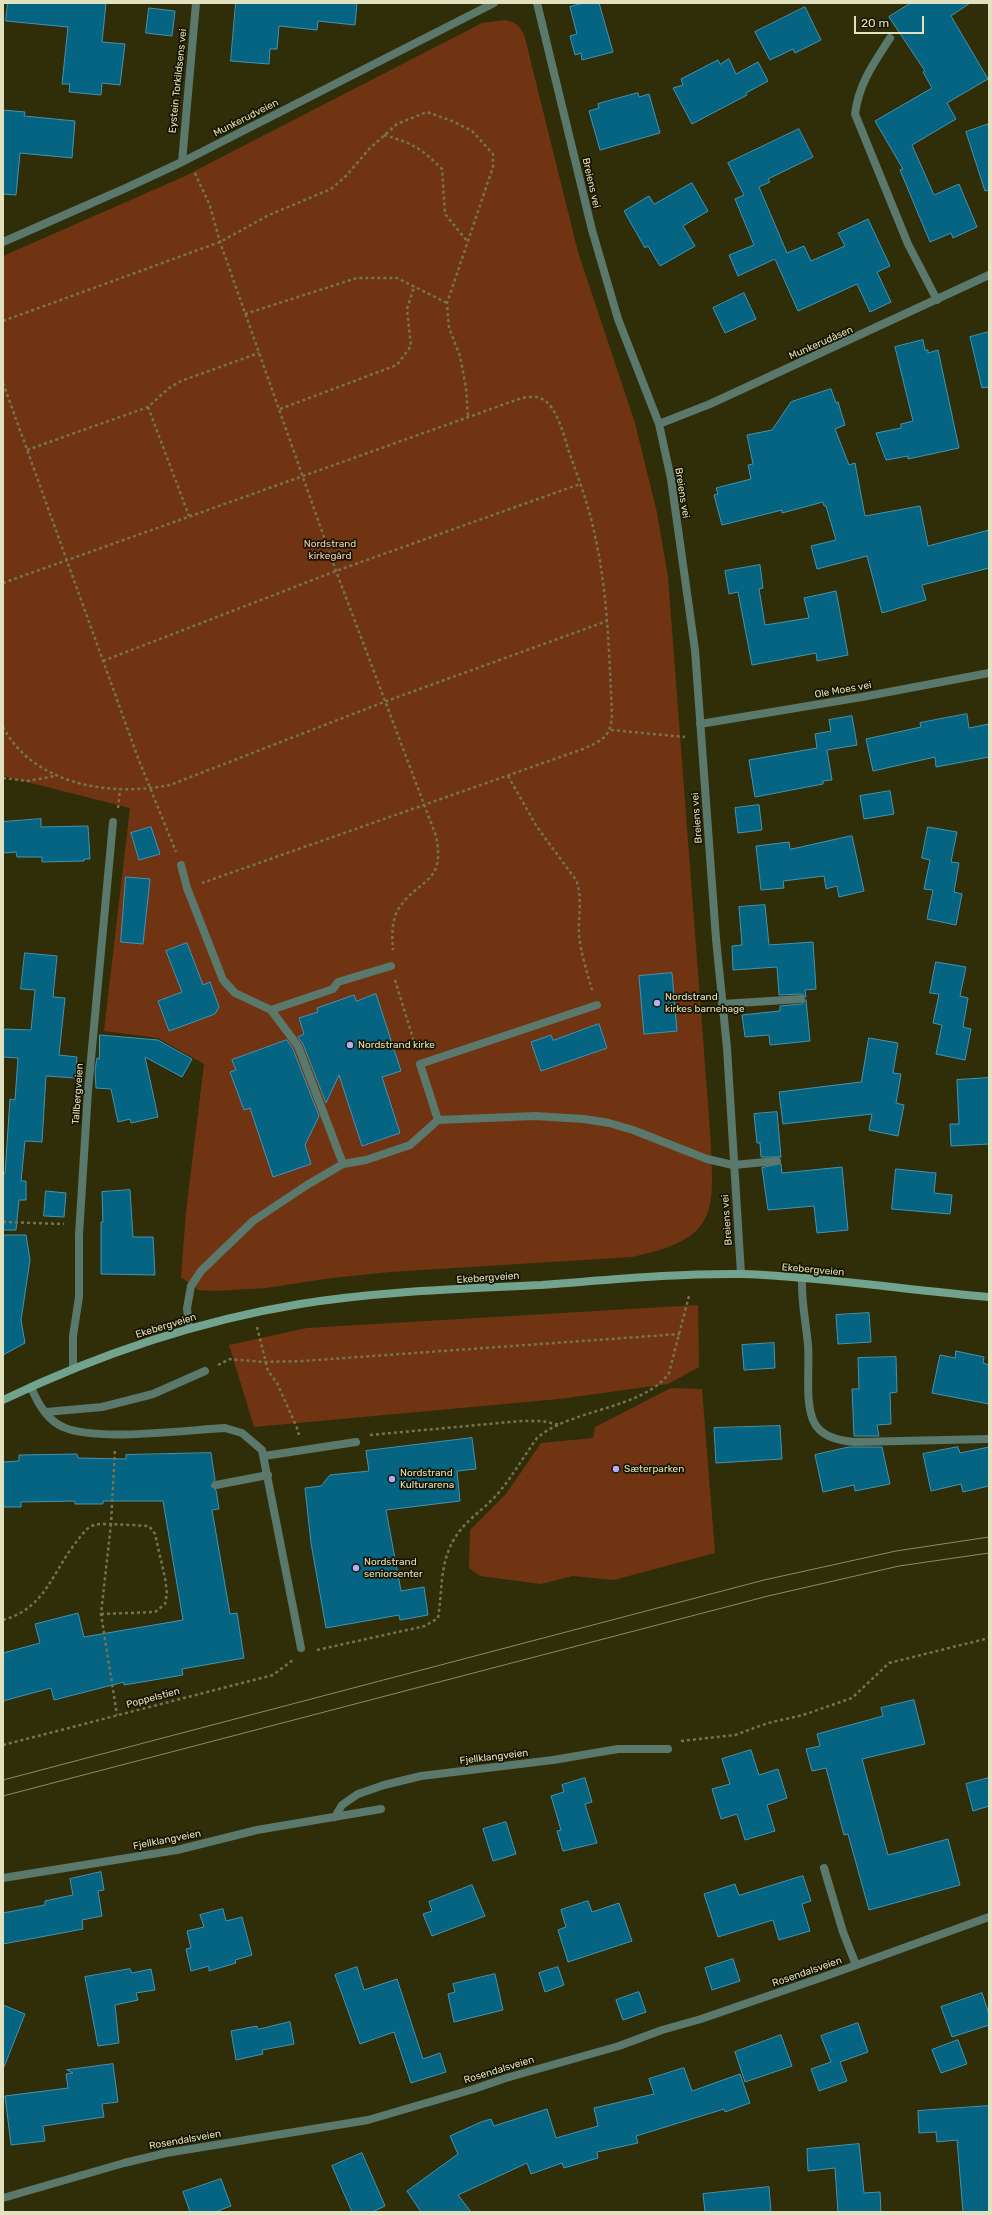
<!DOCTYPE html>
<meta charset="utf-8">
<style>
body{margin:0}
#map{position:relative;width:992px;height:2215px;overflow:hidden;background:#2f2e09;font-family:Rubik,sans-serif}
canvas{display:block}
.frame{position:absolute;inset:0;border:4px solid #e1e1bf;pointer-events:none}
.scale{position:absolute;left:854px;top:16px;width:70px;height:18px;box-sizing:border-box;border:2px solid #e1e1bf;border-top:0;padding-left:5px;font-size:12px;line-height:14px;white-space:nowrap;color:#e1e1bf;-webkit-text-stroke:3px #171500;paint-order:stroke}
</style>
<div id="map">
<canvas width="992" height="2215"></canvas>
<div class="frame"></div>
<div class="scale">20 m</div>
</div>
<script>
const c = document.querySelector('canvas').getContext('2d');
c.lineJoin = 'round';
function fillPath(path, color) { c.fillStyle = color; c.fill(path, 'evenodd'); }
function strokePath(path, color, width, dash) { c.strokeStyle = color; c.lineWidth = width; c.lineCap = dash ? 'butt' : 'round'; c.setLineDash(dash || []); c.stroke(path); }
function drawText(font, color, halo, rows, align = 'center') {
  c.font = font + ' Rubik,sans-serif'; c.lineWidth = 3.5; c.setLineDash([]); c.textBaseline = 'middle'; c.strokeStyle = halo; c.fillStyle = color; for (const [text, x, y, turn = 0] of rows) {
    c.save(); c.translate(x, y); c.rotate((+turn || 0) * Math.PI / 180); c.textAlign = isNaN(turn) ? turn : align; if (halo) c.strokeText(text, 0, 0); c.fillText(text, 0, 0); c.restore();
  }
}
const green = new Path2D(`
 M 505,20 C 515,22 519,25 524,34 L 578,252 L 635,423 L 657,513 L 668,577 L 710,1131 C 714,1212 721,1238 632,1257 L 390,1272 L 332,1278 L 266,1288 L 215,1291 L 198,1290 L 181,1277 L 186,1212 L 204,1064 L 158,1038 L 104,1031 L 130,808 L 3,776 L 3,256 L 183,177 L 482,23 Z
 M 698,1305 L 699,1367 L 668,1384 L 559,1399 L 254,1427 L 229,1345 L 307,1328 Z
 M 671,1388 L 702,1389 L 715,1553 L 614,1580 L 573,1576 L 541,1584 L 480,1576 L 469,1568 L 470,1530 L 506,1494 L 541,1443 L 593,1438 L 595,1427 Z`);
const building = new Path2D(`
 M 8,3 L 106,3 L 102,42 L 125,44 L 120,85 L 102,83 L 101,95 L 69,92 L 70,84 L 62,84 L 68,27 L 6,21 Z
 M 236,3 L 357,3 L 355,25 L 318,21 L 317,30 L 279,26 L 277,49 L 270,49 L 269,64 L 231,61 Z
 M 584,3 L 599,3 L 613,52 L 582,60 L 581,53 L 575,55 L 570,36 L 577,34 L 570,7 Z
 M 911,3 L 970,3 L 951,16 L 988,79 L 947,103 L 956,119 L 912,145 L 934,195 L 959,184 L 977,227 L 953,238 L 951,233 L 930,242 L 900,170 L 903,169 L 875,121 L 932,88 L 923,72 L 925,71 L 889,17 Z
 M 805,7 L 821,40 L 795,53 L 793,49 L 770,60 L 755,32 Z
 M 149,8 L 175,11 L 172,36 L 146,33 Z
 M 729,59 L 736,74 L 758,62 L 768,81 L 746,93 L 747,95 L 692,124 L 673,88 L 683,85 L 681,79 L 708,65 L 718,60 L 720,64 Z
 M 638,93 L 639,97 L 649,94 L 660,133 L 600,150 L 589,111 L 599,108 L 598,104 Z
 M 3,110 L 25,112 L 24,116 L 75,121 L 72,158 L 20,153 L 16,195 L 3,194 Z
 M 989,124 L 989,190 L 985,191 L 966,132 Z
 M 799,129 L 813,157 L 768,179 L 770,182 L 759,187 L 787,253 L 804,246 L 811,261 L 845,246 L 838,233 L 868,219 L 890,266 L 877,272 L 891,302 L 870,312 L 857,284 L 798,311 L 775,259 L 738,276 L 729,255 L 754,245 L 735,199 L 744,195 L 728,163 Z
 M 692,183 L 708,211 L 683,226 L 695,246 L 660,266 L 648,246 L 645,248 L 624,211 L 649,196 L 654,204 Z
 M 744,293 L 756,319 L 725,333 L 713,308 Z
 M 989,332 L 989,387 L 982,388 L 970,337 Z
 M 923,340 L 925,350 L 928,350 L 928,353 L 938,350 L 959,448 L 908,459 L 908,456 L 886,460 L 876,433 L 901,428 L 901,424 L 913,421 L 895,347 Z
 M 831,389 L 836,403 L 838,402 L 845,425 L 835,429 L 849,465 L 855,463 L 865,516 L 920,506 L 928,546 L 989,530 L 989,568 L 922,585 L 926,600 L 882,613 L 867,556 L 817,569 L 811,546 L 836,540 L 826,506 L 824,506 L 823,502 L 782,513 L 782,510 L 722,525 L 714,495 L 718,494 L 716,488 L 751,479 L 748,465 L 753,464 L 747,435 L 772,430 L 791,402 Z
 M 760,565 L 763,588 L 759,589 L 765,625 L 809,618 L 804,598 L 836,591 L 848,655 L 817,661 L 816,653 L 752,665 L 738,592 L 729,594 L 725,571 Z
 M 967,714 L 969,728 L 989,724 L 989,757 L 936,767 L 935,757 L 873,771 L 866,739 L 921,727 L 920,723 Z
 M 852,716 L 857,745 L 827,750 L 832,780 L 823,781 L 823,784 L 755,797 L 749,760 L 817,748 L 815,734 L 831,731 L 829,720 Z
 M 890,791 L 894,814 L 864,819 L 860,796 Z
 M 759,805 L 762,830 L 738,833 L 735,808 Z
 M 41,819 L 41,827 L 88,826 L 90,859 L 84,859 L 84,861 L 42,862 L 42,857 L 17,857 L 16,852 L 5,853 L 3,851 L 3,822 Z
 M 151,827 L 160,854 L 139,860 L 131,833 Z
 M 928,827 L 957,832 L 951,862 L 959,863 L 954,892 L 962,894 L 956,925 L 927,919 L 933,890 L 924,889 L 930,860 L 922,858 Z
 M 852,836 L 864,891 L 839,897 L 837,886 L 826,889 L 824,876 L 783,881 L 784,888 L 761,890 L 756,846 L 789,842 L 790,849 Z
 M 126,877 L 150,879 L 143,944 L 121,942 Z
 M 765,905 L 769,945 L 813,942 L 816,989 L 805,990 L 806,997 L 801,994 L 779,995 L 777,967 L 733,970 L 732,946 L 742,945 L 739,907 Z
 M 187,943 L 203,985 L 210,982 L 219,1007 L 215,1014 L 169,1031 L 158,1001 L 182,992 L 166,951 Z
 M 25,953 L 57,956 L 53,997 L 65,998 L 59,1055 L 77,1057 L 75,1078 L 46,1076 L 42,1142 L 25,1141 L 21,1181 L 26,1181 L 26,1200 L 19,1200 L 16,1230 L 3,1230 L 3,1174 L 5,1174 L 10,1099 L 15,1100 L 18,1058 L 3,1057 L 3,1032 L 5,1029 L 31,1030 L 35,990 L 21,989 Z
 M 936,962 L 966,967 L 960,996 L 968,998 L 963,1027 L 971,1029 L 965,1060 L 936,1054 L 942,1025 L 933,1023 L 939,994 L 930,993 Z
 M 672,973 L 677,1031 L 644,1034 L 639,976 Z
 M 376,994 L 401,1071 L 382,1077 L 400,1133 L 362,1146 L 339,1075 L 326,1103 L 303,1044 L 298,1037 L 304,1034 L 299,1018 L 318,1012 L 317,1008 L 354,995 L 356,1001 Z
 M 806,1000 L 810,1041 L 770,1045 L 769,1035 L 745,1037 L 742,1015 L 780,1011 L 780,1006 L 802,1004 Z
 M 599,1024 L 607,1048 L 541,1071 L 531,1042 L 551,1035 L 553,1040 Z
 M 100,1035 L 158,1040 L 192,1059 L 182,1077 L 145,1057 L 158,1117 L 131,1123 L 130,1119 L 118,1122 L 111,1089 L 96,1088 L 95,1070 L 97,1058 L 99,1059 Z
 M 869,1038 L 898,1043 L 893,1073 L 901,1074 L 896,1103 L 904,1105 L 898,1136 L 869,1130 L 872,1114 L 783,1124 L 779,1092 L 861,1082 Z
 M 287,1040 L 293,1049 L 319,1116 L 305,1145 L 311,1164 L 273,1177 L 250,1108 L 244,1110 L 230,1072 L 236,1070 L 232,1060 Z
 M 989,1078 L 989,1144 L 951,1146 L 950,1124 L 959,1124 L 957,1080 Z
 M 777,1112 L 781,1157 L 761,1157 L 760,1143 L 757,1143 L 754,1114 Z
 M 781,1164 L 782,1173 L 842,1167 L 848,1230 L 817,1233 L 814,1206 L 768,1210 L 762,1168 Z
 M 896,1169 L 936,1173 L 934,1193 L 952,1195 L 950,1214 L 892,1209 Z
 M 130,1190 L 133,1237 L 153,1237 L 155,1275 L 101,1274 L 101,1222 L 103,1222 L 102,1192 Z
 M 46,1191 L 66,1193 L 64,1217 L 44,1216 Z
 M 3,1235 L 26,1235 L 30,1260 L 21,1320 L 25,1343 L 3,1355 Z
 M 869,1313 L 871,1342 L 838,1344 L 836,1315 Z
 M 774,1343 L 775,1368 L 744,1370 L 742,1345 Z
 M 956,1351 L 984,1357 L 983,1363 L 989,1365 L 989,1404 L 932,1393 L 940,1355 L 955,1358 Z
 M 896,1357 L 897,1392 L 890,1393 L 891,1424 L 877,1425 L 879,1436 L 854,1436 L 852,1389 L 859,1389 L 858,1358 Z
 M 780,1426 L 782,1459 L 716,1463 L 714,1428 Z
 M 472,1438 L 476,1469 L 457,1471 L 460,1501 L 386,1510 L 401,1591 L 424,1587 L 428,1615 L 400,1620 L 399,1615 L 326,1628 L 311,1543 L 305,1488 L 321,1486 L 330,1475 L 369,1471 L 366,1451 Z
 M 849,1447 L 882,1447 L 890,1484 L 855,1491 L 854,1485 L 823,1492 L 815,1455 Z
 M 958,1447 L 960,1453 L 989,1447 L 989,1486 L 963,1492 L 961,1484 L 931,1491 L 923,1454 Z
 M 211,1453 L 215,1480 L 211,1486 L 216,1490 L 219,1509 L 212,1510 L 230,1614 L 237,1613 L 244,1658 L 182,1669 L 183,1675 L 124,1685 L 124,1682 L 54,1700 L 51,1688 L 3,1701 L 3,1653 L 40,1643 L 35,1624 L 78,1613 L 84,1637 L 183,1620 L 163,1501 L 103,1501 L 103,1504 L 75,1504 L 75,1501 L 21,1502 L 21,1507 L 3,1507 L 3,1462 L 19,1461 L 19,1455 L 77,1454 L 78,1458 L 126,1459 L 126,1455 Z
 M 914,1700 L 925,1744 L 862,1759 L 888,1855 L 948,1839 L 960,1885 L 869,1910 L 848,1834 L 844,1835 L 826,1768 L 812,1771 L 806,1749 L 820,1746 L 817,1734 L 883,1716 L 881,1708 Z
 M 751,1750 L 759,1775 L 778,1769 L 787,1798 L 767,1805 L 775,1831 L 745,1840 L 737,1814 L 721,1819 L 712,1789 L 730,1784 L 722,1759 Z
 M 585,1778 L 592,1802 L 585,1804 L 597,1843 L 563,1851 L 557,1831 L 561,1830 L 551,1796 L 564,1792 L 562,1785 Z
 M 989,1778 L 989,1806 L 973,1811 L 966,1784 Z
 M 506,1822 L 516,1854 L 493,1861 L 483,1829 Z
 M 101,1872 L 104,1890 L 98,1891 L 102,1916 L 82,1920 L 83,1929 L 3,1944 L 3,1913 L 45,1905 L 45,1901 L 73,1895 L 70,1879 Z
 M 803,1876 L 811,1901 L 802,1904 L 810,1931 L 779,1940 L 773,1920 L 718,1937 L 704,1894 L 735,1884 L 739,1895 Z
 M 472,1885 L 485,1916 L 432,1936 L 423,1914 L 432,1911 L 429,1902 Z
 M 588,1901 L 592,1912 L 619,1903 L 632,1941 L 568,1962 L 558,1930 L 566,1927 L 561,1910 Z
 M 223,1909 L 226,1921 L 242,1917 L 252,1955 L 235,1960 L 236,1963 L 209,1971 L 209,1966 L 191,1971 L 186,1949 L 191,1948 L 187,1931 L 204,1927 L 200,1915 Z
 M 733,1959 L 740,1981 L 712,1990 L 705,1968 Z
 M 357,1967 L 364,1990 L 397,1979 L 423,2059 L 440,2053 L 446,2072 L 411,2083 L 394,2032 L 360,2044 L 335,1975 Z
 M 558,1967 L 564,1985 L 545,1992 L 539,1973 Z
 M 130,1969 L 132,1973 L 151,1969 L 155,1990 L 136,1993 L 138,2000 L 115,2005 L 119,2043 L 98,2046 L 85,1977 Z
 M 495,1974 L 503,2010 L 454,2022 L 448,1994 L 455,1992 L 453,1984 Z
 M 639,1992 L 646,2012 L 623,2020 L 616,2000 Z
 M 982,1993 L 989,2014 L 989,2025 L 952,2037 L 941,2007 Z
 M 3,2005 L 25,2014 L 4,2067 L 3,2067 Z
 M 290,2022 L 294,2044 L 262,2050 L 263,2054 L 236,2060 L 231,2031 L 257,2026 L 258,2029 Z
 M 858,2023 L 868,2052 L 840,2062 L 847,2081 L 819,2091 L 811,2069 L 831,2062 L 821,2036 Z
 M 781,2035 L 792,2066 L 745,2082 L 735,2052 Z
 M 958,2040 L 967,2064 L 941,2073 L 932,2050 Z
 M 113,2064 L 118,2102 L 102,2104 L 104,2117 L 43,2126 L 45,2141 L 11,2145 L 5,2096 L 68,2088 L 66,2074 L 73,2073 L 67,2070 Z
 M 684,2068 L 692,2091 L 740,2074 L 750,2103 L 725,2112 L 724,2109 L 636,2136 L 638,2143 L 597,2152 L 598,2158 L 564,2168 L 562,2163 L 531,2174 L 527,2163 L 458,2195 L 471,2212 L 421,2212 L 407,2191 L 458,2154 L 450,2136 L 481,2122 L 491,2119 L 494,2126 L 547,2109 L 556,2138 L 598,2126 L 594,2108 L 654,2094 L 649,2079 Z
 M 989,2106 L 989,2212 L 963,2212 L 957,2140 L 937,2142 L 936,2132 L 919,2133 L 918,2111 Z
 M 859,2144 L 864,2193 L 880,2192 L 881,2212 L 838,2212 L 835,2168 L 808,2171 L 807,2149 Z
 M 362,2153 L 385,2206 L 372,2212 L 352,2212 L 332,2166 Z
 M 221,2179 L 231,2206 L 215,2212 L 190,2212 L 183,2192 Z
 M 769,2187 L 771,2212 L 705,2212 L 703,2194 Z`);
const path = new Path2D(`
 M 384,135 C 412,143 421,148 442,169 L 445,214 L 467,241
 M 195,173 L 210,206 L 220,242 L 336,571 L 436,836 C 446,884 419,878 399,908 C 391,920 392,937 393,950
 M 245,314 L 357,278 L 397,278 L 447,303
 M 3,321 L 220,242 L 269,215 L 331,189 L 347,175 L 369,149 L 397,124 L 427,112 L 452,121 L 472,131 L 493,154 L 493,167 L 447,303 L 449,328 L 460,356 L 466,388 L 468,416
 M 3,383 L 138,758 L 176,852
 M 148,407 L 189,516
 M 280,409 L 397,365 L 411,346 L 407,309 L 414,287
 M 27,450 L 148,407 L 169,388 L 181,381 L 259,353
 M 3,583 L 519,399 C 526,397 535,395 542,399 C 556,405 564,435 568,449 C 578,477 589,506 595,536 C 608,594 609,654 612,714 C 611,737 603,740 583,749 L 202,883
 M 103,661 L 336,571 L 580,484
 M 3,727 C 34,785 110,797 170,785 L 384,702 L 607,621
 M 611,730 L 685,737
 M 508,776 L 537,827 L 576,880 C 583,897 578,917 579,935 C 581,954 587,972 592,990
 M 3,778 L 27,781 L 55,776
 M 118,808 L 120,789
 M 395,980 L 416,1048
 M 3,1222 L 64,1224
 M 257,1327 L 268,1371 L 277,1383 L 297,1428 L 299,1435
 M 218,1365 L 230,1359 L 265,1362 L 303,1361 L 680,1334
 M 370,1435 L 521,1421 L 542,1421 L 560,1425
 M 101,1614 L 155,1612 L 165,1604 L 167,1593 L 165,1578 L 155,1534 L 149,1526 L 111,1524 L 101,1614 L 117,1715
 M 3,1620 C 46,1608 52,1572 77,1541 C 81,1536 85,1530 90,1527 C 96,1523 104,1524 111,1524 L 115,1449
 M 317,1650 L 425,1626 L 438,1618 C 442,1595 440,1574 448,1552 C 459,1522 482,1513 500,1491 C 513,1475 524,1456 537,1438 C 570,1409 644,1409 669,1373 L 689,1296
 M 681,1741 L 735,1735 L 768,1723 L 803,1715 L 852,1698 L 889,1663 L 989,1638
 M 3,1745 L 273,1675 L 293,1660`);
const service = new Path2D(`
 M 890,38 C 874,63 859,83 855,114 L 908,244 L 937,300
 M 181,865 L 187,888 L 223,980 L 235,993 L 271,1010 L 298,1046 L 343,1164
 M 722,1004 L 801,999
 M 271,1010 L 333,989 L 338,982 L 391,966
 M 438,1120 L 420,1064 L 597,1005
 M 802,1278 C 801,1301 806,1322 808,1345 C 810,1367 804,1405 815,1424 C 823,1438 841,1441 855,1442 L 989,1439
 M 189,1329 L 187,1308 L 191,1286 L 201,1271 L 253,1221 L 307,1185 L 343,1164 L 366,1160 L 410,1145 L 438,1120 L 535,1116 L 584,1119 L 609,1123 L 633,1130 L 707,1159 L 733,1165 L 777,1161
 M 73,1369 L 73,1336 L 79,1297 L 79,1235 L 88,1091 L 113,822
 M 31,1387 C 37,1402 47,1420 63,1427 C 95,1442 187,1430 225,1428 L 242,1433 L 262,1450 L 301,1648
 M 46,1412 L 102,1407 L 153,1394 L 205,1371
 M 264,1456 L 356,1442
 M 216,1485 L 268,1475
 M 335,1817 L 342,1805 L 358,1794 L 384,1785 L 421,1776 L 553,1760 L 618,1749 L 668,1749
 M 824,1868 L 843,1932 L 856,1965
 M 3,1878 L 177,1850 L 257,1830 L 381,1809`);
const minor = new Path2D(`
 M 537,3 L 592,230 L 618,319 L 659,424 L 671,479 L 695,650 L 716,939 L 727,1048 L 741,1274
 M 182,162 L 196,3
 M 3,242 L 126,188 L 182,162 L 494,3
 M 659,424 L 710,404 L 989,275
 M 700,724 L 862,697 L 989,673
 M 3,2198 L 124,2163 L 166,2153 L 368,2120 L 474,2089 L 506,2078 L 619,2046 L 662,2030 L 701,2019 L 826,1976 L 989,1917`);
const secondary = new Path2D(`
 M 3,1400 C 97,1355 197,1321 300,1304 C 380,1291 461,1289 541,1285 C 608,1280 676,1273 743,1274 C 825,1277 907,1290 989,1297`);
const tram = new Path2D(`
 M 3,1780 L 764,1580 L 896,1551 L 989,1537
 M 3,1796 L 768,1596 L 899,1566 L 989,1553`);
const markers = [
 [657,1003,4,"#b2adf9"],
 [350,1045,4,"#b2adf9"],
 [616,1469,4,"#b2adf9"],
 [392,1479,4,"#b2adf9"],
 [356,1568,4,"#b2adf9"]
];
const streetNames = [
 ["Eystein Torkildsens vei",178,81,-84],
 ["Munkerudveien",246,118,-27],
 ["Breiens vei",591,183,77],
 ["Munkerudåsen",821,343,-24],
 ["Breiens vei",682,493,81],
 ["Ole Moes vei",843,690,-10],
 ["Breiens vei",697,818,-94],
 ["Tallbergveien",78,1094,-86],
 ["Breiens vei",727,1220,-94],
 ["Ekebergveien",813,1270,5],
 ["Ekebergveien",488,1278,-4],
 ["Ekebergveien",166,1326,-17],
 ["Poppelstien",153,1698,-15],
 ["Fjellklangveien",494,1757,-7],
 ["Fjellklangveien",167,1840,-11],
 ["Rosendalsveien",807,1972,-19],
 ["Rosendalsveien",499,2070,-17],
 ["Rosendalsveien",185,2140,-10]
];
const parkNames = [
 ["Nordstrand",330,544],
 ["kirkegård",330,556]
];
const poiNames = [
 ["Nordstrand",665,997],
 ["kirkes barnehage",665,1009],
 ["Nordstrand kirke",358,1045],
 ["Sæterparken",624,1469],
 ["Nordstrand",400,1473],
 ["Kulturarena",400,1485],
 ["Nordstrand",364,1562],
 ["seniorsenter",364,1574]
];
fillPath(green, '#713412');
fillPath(building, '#046481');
strokePath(building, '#4593b2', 1);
strokePath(path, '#747450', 2.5, [3, 3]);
strokePath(service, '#5a786b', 8);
strokePath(minor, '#5a786b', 8);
strokePath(secondary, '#72a38e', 8);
strokePath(tram, '#8c8b68', 1);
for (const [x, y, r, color] of markers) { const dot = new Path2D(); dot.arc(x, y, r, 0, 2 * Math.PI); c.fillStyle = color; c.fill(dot); strokePath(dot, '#171500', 1.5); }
drawText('10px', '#e1e1bf', '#171500', streetNames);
drawText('10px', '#f7ccb8', '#171500', parkNames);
drawText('10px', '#e1e1bf', '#171500', poiNames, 'left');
</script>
